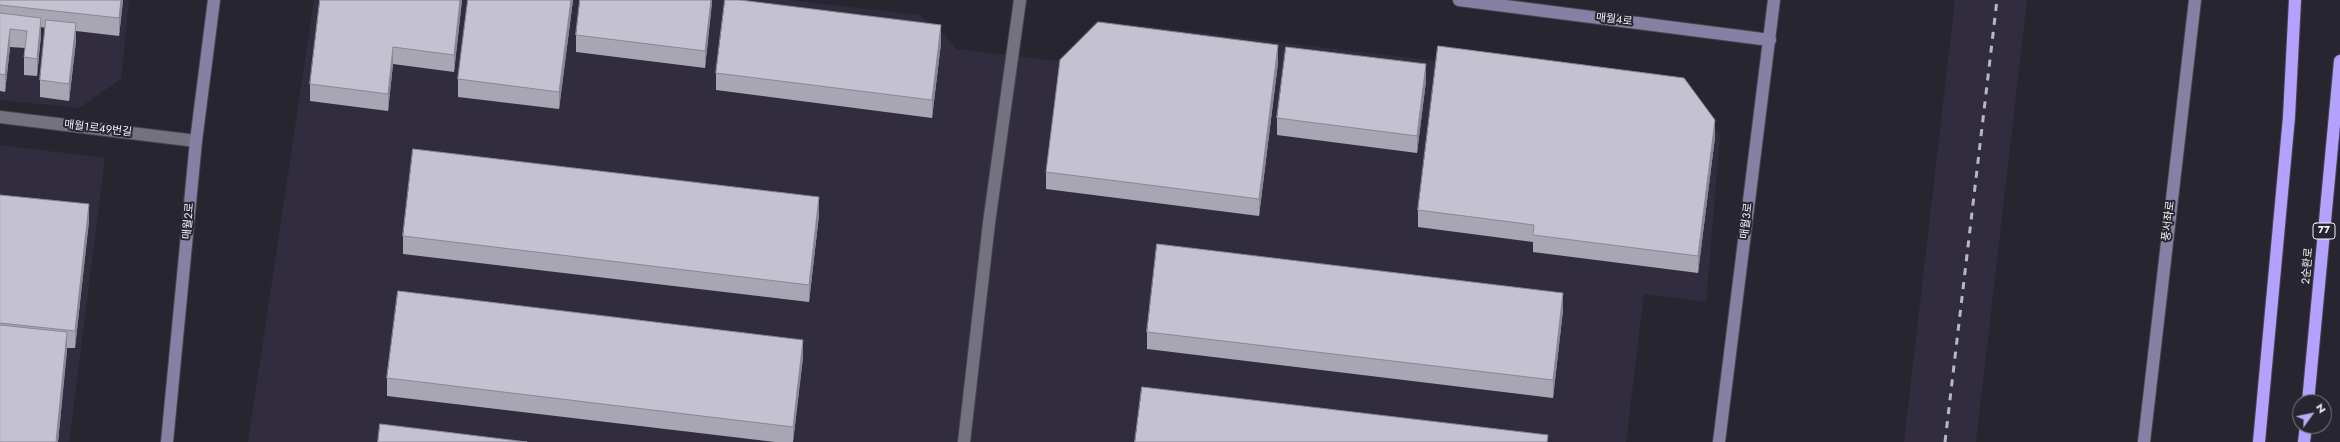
<!DOCTYPE html>
<meta charset="utf-8">
<style>
body{margin:0}
#map{position:relative;width:2340px;height:442px;overflow:hidden;background:#272630;font-family:Jost,sans-serif}
canvas{display:block}
.north{position:absolute;left:2292px;top:394px;width:40px;height:40px;box-sizing:border-box;background:#272630;border:1px solid #797881;border-radius:50%;rotate:57deg;font-size:11px;font-weight:700;line-height:16px;text-align:center;color:#f4f3fb}
.north::after{content:'';display:block;margin:auto;width:14px;height:18px;background:#baaaf6;clip-path:polygon(50% 0,100% 100%,50% 72%,0 100%)}
</style>
<div id="map">
<canvas width="2340" height="442"></canvas>
<div class="north">N</div>
</div>
<script>
const c = document.querySelector('canvas').getContext('2d');
c.lineJoin = 'round';
function fillPath(path, color) { c.fillStyle = color; c.fill(path, 'evenodd'); }
function strokePath(path, color, width, dash) { c.strokeStyle = color; c.lineWidth = width; c.lineCap = dash ? 'butt' : 'round'; c.setLineDash(dash || []); c.stroke(path); }
function drawText(font, color, halo, rows, align = 'center') {
  c.font = font + ' Jost,"Noto Sans KR",sans-serif'; c.lineWidth = 4; c.setLineDash([]); c.textBaseline = 'middle'; c.strokeStyle = halo; c.fillStyle = color; for (const [text, x, y, turn = 0] of rows) {
    c.save(); c.translate(x, y); c.rotate((+turn || 0) * Math.PI / 180); c.textAlign = isNaN(turn) ? turn : align; if (halo) c.strokeText(text, 0, 0); c.fillText(text, 0, 0); c.restore();
  }
}
const built = new Path2D(`
 M 0,0 L 129,0 L 121,79 L 79,108 L 0,100 Z
 M 314,0 L 788,0 L 919,15 L 940,30 L 956,49 L 1057,61 L 1101,21 L 1687,91 L 1720,135 L 1706,302 L 1644,294 L 1626,442 L 248,442 Z
 M 1955,0 L 2027,0 L 1976,442 L 1904,442 Z
 M 0,145 L 105,158 L 69,442 L 0,442 Z`);
const street = new Path2D(`
 M 0,117 L 196,141
 M 964,442 L 989,223 L 1020,0`);
const secondary = new Path2D(`
 M 1459,0 L 1770,40
 M 167,442 L 196,141 L 214,0
 M 1719,442 L 1774,0
 M 2144,442 L 2195,0`);
const highway = new Path2D(`
 M 2308,402 L 2340,61
 M 2259,442 L 2289,117 L 2295,0
 M 2304,442 L 2306,426`);
const rail = new Path2D(`
 M 1945,442 L 1997,0`);
const wall = new Path2D(`
 M 0,0 L 123,0 L 119,36 L 76,31 L 76,41 L 69,101 L 40,97 L 40,80 L 45,28 L 41,27 L 41,35 L 37,76 L 24,75 L 24,57 L 25,48 L 10,47 L 5,92 L 0,91 Z
 M 462,0 L 454,72 L 393,64 L 388,111 L 310,101 L 310,84 Z
 M 468,0 L 573,0 L 559,109 L 458,97 L 458,79 Z
 M 712,0 L 705,68 L 576,52 L 576,35 Z
 M 941,43 L 932,118 L 716,90 L 716,73 Z
 M 1278,63 L 1259,216 L 1046,189 L 1046,172 Z
 M 1426,81 L 1417,153 L 1277,135 L 1277,118 Z
 M 1715,137 L 1698,273 L 1533,252 L 1533,242 L 1418,227 L 1418,210 Z
 M 0,195 L 89,221 L 75,348 L 67,348 L 58,442 L 0,442 Z
 M 819,215 L 809,302 L 403,254 L 403,236 Z
 M 1563,310 L 1553,398 L 1147,349 L 1147,332 Z
 M 803,357 L 793,442 L 775,442 L 387,396 L 387,378 Z`);
const shadedWall = new Path2D(`
 M 121,0 L 123,0 L 119,36 L 119,18 Z
 M 460,0 L 462,0 L 454,72 L 454,55 Z
 M 571,0 L 573,0 L 559,109 L 559,92 Z
 M 711,0 L 712,0 L 712,4 L 705,68 L 705,51 Z
 M 41,18 L 41,35 L 37,76 L 37,59 Z
 M 76,23 L 76,41 L 69,101 L 69,84 Z
 M 941,25 L 941,43 L 932,118 L 932,100 Z
 M 10,29 L 10,47 L 5,92 L 5,75 Z
 M 1278,45 L 1278,63 L 1259,216 L 1259,199 Z
 M 393,47 L 393,64 L 388,111 L 388,94 Z
 M 1426,64 L 1426,81 L 1417,153 L 1417,136 Z
 M 1715,120 L 1715,137 L 1698,273 L 1698,256 Z
 M 819,197 L 819,215 L 809,302 L 809,285 Z
 M 89,204 L 89,221 L 75,348 L 75,331 Z
 M 1563,293 L 1563,310 L 1553,398 L 1553,380 Z
 M 67,332 L 67,352 L 58,442 L 56,442 Z
 M 803,340 L 803,357 L 793,442 L 793,427 Z`);
const building = new Path2D(`
 M 0,0 L 121,0 L 119,18 L 0,5 Z
 M 320,0 L 460,0 L 454,55 L 393,47 L 388,94 L 310,84 Z
 M 468,0 L 571,0 L 559,92 L 458,79 Z
 M 580,0 L 711,0 L 705,51 L 576,35 Z
 M 725,0 L 740,0 L 941,25 L 932,100 L 716,73 Z
 M 0,13 L 41,18 L 37,59 L 24,57 L 27,31 L 10,29 L 5,75 L 0,74 Z
 M 46,20 L 76,23 L 69,84 L 40,80 Z
 M 1098,22 L 1278,45 L 1259,199 L 1046,172 L 1060,60 Z
 M 1438,46 L 1684,78 L 1715,120 L 1698,256 L 1533,235 L 1534,225 L 1418,210 Z
 M 1286,47 L 1426,64 L 1417,136 L 1277,118 Z
 M 413,149 L 819,197 L 809,285 L 403,236 Z
 M 0,195 L 89,204 L 75,331 L 0,323 Z
 M 1157,244 L 1563,293 L 1553,380 L 1147,332 Z
 M 398,291 L 803,340 L 793,427 L 387,378 Z
 M 0,325 L 67,332 L 56,442 L 0,442 Z
 M 1142,387 L 1548,435 L 1547,442 L 1135,442 Z
 M 380,424 L 527,442 L 378,442 Z`);
const shields = [
 [2324,231,22]
];
const shieldNames = [
 ["77",2324,231]
];
const streetNames = [
 ["매월4로",1614,20,7],
 ["매월1로49번길",98,129,7],
 ["매월2로",189,221,-85],
 ["매월3로",1747,221,-83],
 ["풍서좌로",2169,221,-83],
 ["2순환로",2308,266,-85]
];
fillPath(built, '#312d3e');
strokePath(street, '#47454e', 14);
strokePath(secondary, '#47454e', 14);
strokePath(highway, '#47454e', 14);
strokePath(street, '#74727f', 12);
strokePath(secondary, '#8780a5', 12);
strokePath(highway, '#b4a0fd', 12);
strokePath(rail, '#b9b8c0', 3, [7, 7]);
fillPath(wall, '#a9a6b3');
fillPath(shadedWall, '#898792');
fillPath(building, '#c4c1d0');
strokePath(building, '#898792', 1);
for (const [x, y, w] of shields) { const box = new Path2D(); box.roundRect(x - w / 2, y - 8, w, 16, 3); c.fillStyle = '#272630'; c.fill(box); strokePath(box, '#f4f3fb', 1); }
drawText('bold 10px', '#f4f3fb', null, shieldNames);
drawText('11px', '#f4f3fb', '#272630', streetNames);
</script>
